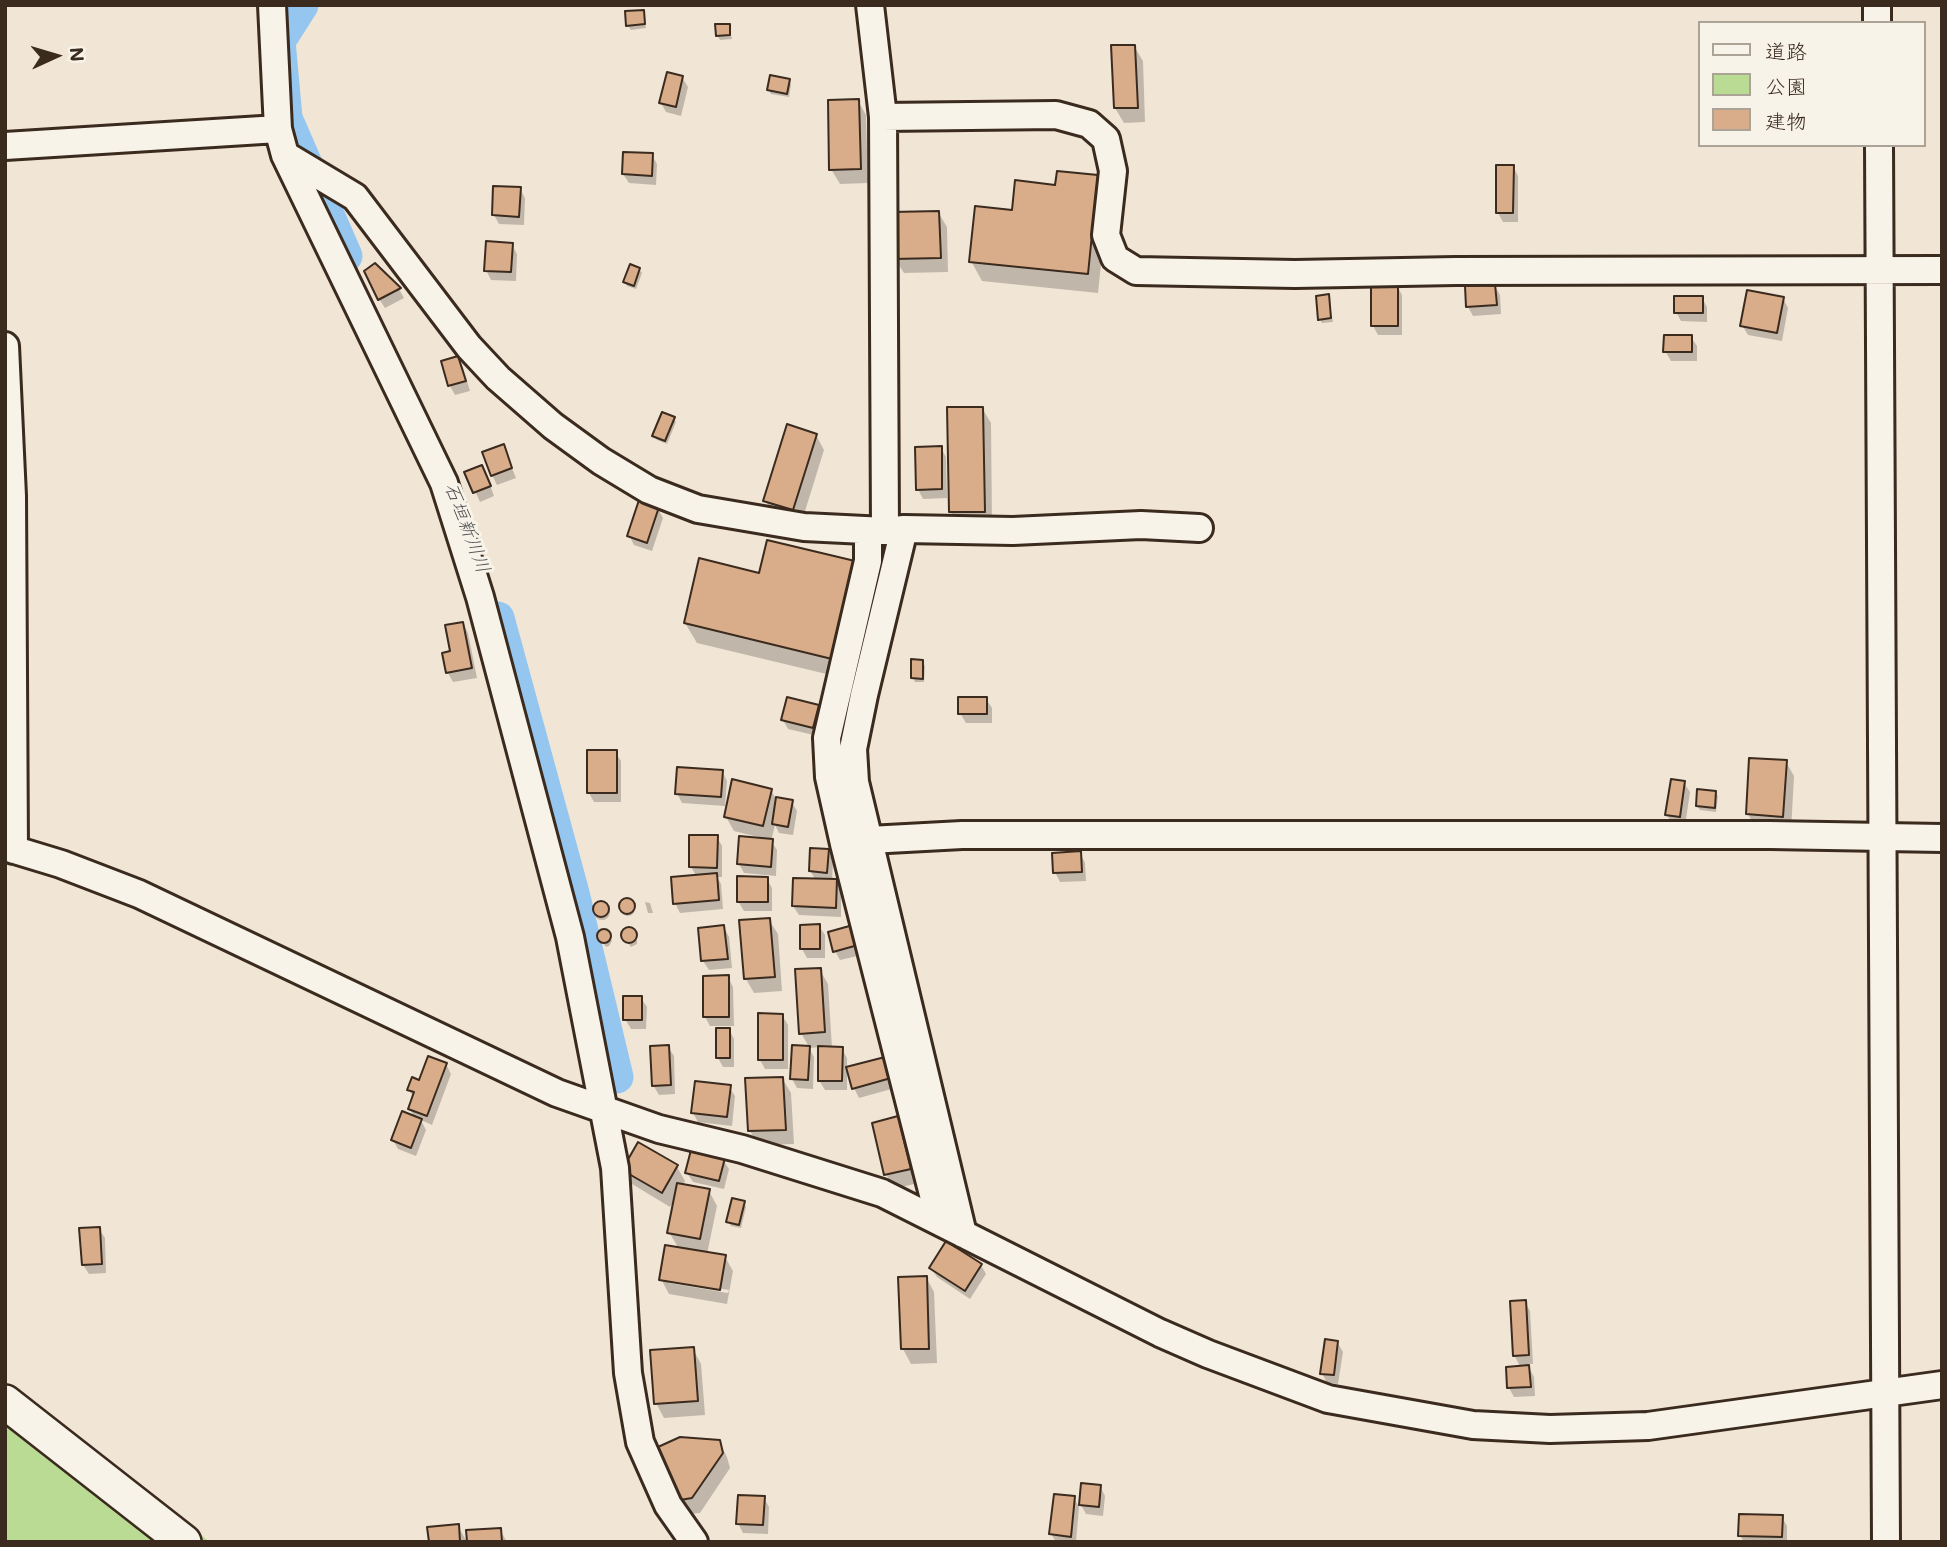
<!DOCTYPE html>
<meta charset="utf-8">
<style>
body{margin:0}
#map{position:relative;width:1947px;height:1547px;overflow:hidden;background:#f1e5d5;font-family:Mali,"Klee One",sans-serif}
canvas{display:block}
.frame{position:absolute;inset:0;border:7px solid #3b2a1e;pointer-events:none}
.legend{position:absolute;left:1698px;top:21px;width:228px;height:126px;box-sizing:border-box;background:#f7f3e8;border:2px solid #aca397;margin:0;padding:9px 12px;list-style:none;font-size:21px;color:#3b2a1e}
.legend li{display:flex;align-items:center;gap:14px;height:35px}
.legend b{width:35px;border:2px solid #aca397}
.north{position:absolute;left:21px;top:21px;width:70px;height:70px;-webkit-text-stroke:5px #f7f3e8;paint-order:stroke;rotate:86deg;font-size:19px;font-weight:700;line-height:28px;text-align:center;color:#3b2a1e}
.north::after{content:'';display:block;margin:auto;width:24px;height:32px;background:#3b2a1e;clip-path:polygon(50% 0,100% 100%,50% 72%,0 100%)}
</style>
<div id="map">
<canvas width="1947" height="1547"></canvas>
<div class="frame"></div>
<ul class="legend">
<li><b style="height:9px;background:#f7f3e8"></b>道路</li>
<li><b style="height:19px;background:#badb94"></b>公園</li>
<li><b style="height:19px;background:#d9ad8a"></b>建物</li>
</ul>
<div class="north">N</div>
</div>
<script>
const c = document.querySelector('canvas').getContext('2d');
c.lineJoin = 'round';
function fillPath(path, color) { c.fillStyle = color; c.fill(path, 'evenodd'); }
function strokePath(path, color, width, dash) { c.strokeStyle = color; c.lineWidth = width; c.lineCap = dash ? 'butt' : 'round'; c.setLineDash(dash || []); c.stroke(path); }
function drawText(font, color, halo, rows, align = 'center') {
  c.font = font + ' Mali,"Klee One",sans-serif'; c.lineWidth = 6; c.setLineDash([]); c.textBaseline = 'middle'; c.strokeStyle = halo; c.fillStyle = color; for (const [text, x, y, turn = 0] of rows) {
    c.save(); c.translate(x, y); c.rotate((+turn || 0) * Math.PI / 180); c.textAlign = isNaN(turn) ? turn : align; if (halo) c.strokeText(text, 0, 0); c.fillText(text, 0, 0); c.restore();
  }
}
const green = new Path2D(`
 M 5,1385 L 210,1542 L 5,1542 Z`);
const shadow = new Path2D(`
 M 643,11 L 646,28 L 631,30 L 628,26 Z
 M 729,25 L 732,39 L 720,40 L 717,35 Z
 M 1134,46 L 1143,61 L 1145,122 L 1124,123 L 1115,108 Z
 M 682,77 L 688,87 L 681,116 L 666,112 L 661,103 Z
 M 789,80 L 791,85 L 789,97 L 771,94 L 769,90 Z
 M 858,101 L 866,115 L 868,183 L 840,184 L 831,169 Z
 M 652,155 L 657,164 L 656,185 L 629,183 L 623,174 Z
 M 1513,166 L 1518,176 L 1518,222 L 1503,222 L 1498,213 Z
 M 1097,177 L 1108,197 L 1098,293 L 982,281 L 971,261 L 1013,212 L 1056,187 Z
 M 520,189 L 525,198 L 524,225 L 499,224 L 494,215 Z
 M 938,212 L 947,227 L 948,272 L 904,273 L 895,259 Z
 M 512,245 L 517,254 L 516,281 L 491,280 L 486,270 Z
 M 375,266 L 399,289 L 404,298 L 385,308 L 379,299 Z
 M 639,269 L 642,273 L 636,289 L 627,286 L 625,282 Z
 M 1397,286 L 1402,295 L 1402,335 L 1378,335 L 1373,326 Z
 M 1495,286 L 1500,295 L 1501,314 L 1473,316 L 1468,307 Z
 M 1328,296 L 1333,322 L 1322,323 L 1320,319 Z
 M 1702,298 L 1707,307 L 1707,322 L 1681,321 L 1676,312 Z
 M 1783,298 L 1788,308 L 1782,341 L 1748,335 L 1742,325 Z
 M 1691,337 L 1697,346 L 1697,361 L 1671,361 L 1665,351 Z
 M 458,358 L 463,367 L 470,391 L 455,395 L 450,386 Z
 M 982,408 L 991,423 L 992,526 L 959,526 L 951,512 Z
 M 673,418 L 676,422 L 667,444 L 657,440 L 654,436 Z
 M 816,435 L 824,450 L 801,524 L 774,515 L 765,500 Z
 M 503,446 L 516,478 L 497,485 L 492,475 Z
 M 941,448 L 946,457 L 947,498 L 923,499 L 918,489 Z
 M 467,473 L 487,477 L 494,496 L 480,502 Z
 M 658,509 L 663,518 L 652,551 L 634,545 L 629,535 Z
 M 761,575 L 866,583 L 843,678 L 697,643 L 685,623 Z
 M 463,623 L 468,633 L 477,678 L 453,682 L 448,673 L 444,654 L 452,653 Z
 M 922,661 L 925,666 L 924,682 L 915,682 L 913,678 Z
 M 986,699 L 992,708 L 992,723 L 966,723 L 960,713 Z
 M 818,706 L 823,716 L 818,736 L 788,729 L 783,720 Z
 M 589,752 L 615,752 L 621,761 L 621,802 L 594,802 L 589,793 Z
 M 1786,762 L 1794,776 L 1791,831 L 1756,829 L 1748,814 Z
 M 722,771 L 727,781 L 725,806 L 682,803 L 677,793 Z
 M 1684,783 L 1690,792 L 1685,826 L 1672,824 L 1667,815 Z
 M 771,790 L 776,799 L 791,801 L 797,811 L 793,835 L 779,833 L 775,825 L 771,841 L 777,850 L 776,876 L 744,873 L 739,864 L 762,838 L 734,831 L 726,817 Z
 M 1715,792 L 1718,796 L 1716,812 L 1700,810 L 1697,806 Z
 M 717,837 L 722,846 L 722,877 L 717,877 L 721,884 L 723,909 L 680,913 L 675,903 L 697,877 L 691,867 Z
 M 828,851 L 833,861 L 832,881 L 836,881 L 841,890 L 841,917 L 799,915 L 793,906 L 816,880 L 810,871 Z
 M 1080,853 L 1085,863 L 1086,881 L 1060,882 L 1055,872 Z
 M 767,879 L 772,888 L 772,911 L 744,911 L 738,901 Z
 M621 909a7 7 0 1 1 14 0a7 7 0 1 1-14 0Z
 M 645,902 L 650,903 L 653,913 L 648,913 Z
 M594 912a8 8 0 1 1 16 0a8 8 0 1 1-16 0Z
 M 769,920 L 778,934 L 782,991 L 754,993 L 746,979 Z
 M 819,926 L 825,935 L 825,958 L 807,958 L 802,949 Z
 M 724,927 L 729,937 L 732,968 L 709,970 L 703,961 Z
 M 852,927 L 862,955 L 840,960 L 835,951 Z
 M 626,929 L 632,930 L 637,937 L 637,944 L 631,947 L 622,935 Z
 M 605,931 L 612,941 L 609,946 L 606,947 L 599,937 Z
 M 820,970 L 828,984 L 832,1048 L 842,1049 L 847,1058 L 847,1090 L 825,1090 L 819,1080 L 820,1047 L 809,1048 L 814,1057 L 813,1089 L 797,1088 L 792,1079 L 809,1047 L 801,1033 Z
 M 728,977 L 733,987 L 734,1026 L 710,1026 L 705,1017 Z
 M 641,998 L 647,1007 L 646,1029 L 631,1029 L 625,1019 Z
 M 782,1015 L 788,1025 L 788,1069 L 765,1069 L 760,1060 Z
 M 729,1029 L 734,1039 L 734,1067 L 723,1067 L 718,1058 Z
 M 668,1047 L 674,1056 L 675,1094 L 659,1095 L 653,1085 Z
 M 884,1059 L 895,1088 L 859,1098 L 854,1088 Z
 M 446,1064 L 451,1074 L 432,1125 L 421,1120 L 426,1130 L 416,1156 L 398,1149 L 393,1140 L 415,1119 L 410,1109 L 414,1098 L 409,1090 Z
 M 782,1078 L 791,1093 L 794,1144 L 758,1145 L 750,1131 Z
 M 729,1087 L 735,1096 L 732,1126 L 698,1122 L 693,1113 Z
 M 898,1118 L 906,1133 L 918,1183 L 894,1189 L 886,1174 Z
 M 723,1160 L 729,1169 L 724,1189 L 693,1182 L 687,1173 Z
 M 677,1167 L 685,1181 L 683,1186 L 709,1191 L 717,1206 L 707,1254 L 725,1257 L 733,1271 L 727,1304 L 669,1294 L 661,1279 L 679,1249 L 669,1232 L 676,1198 L 670,1207 L 632,1184 L 624,1170 ZM 669,1280 L 729,1290 L 728,1293 L 669,1283 Z
 M 744,1203 L 746,1207 L 741,1228 L 731,1226 L 728,1221 Z
 M 99,1229 L 105,1238 L 106,1273 L 89,1274 L 83,1265 Z
 M 981,1265 L 986,1274 L 970,1299 L 937,1277 L 931,1268 Z
 M 926,1277 L 934,1292 L 937,1363 L 911,1364 L 903,1349 Z
 M 1525,1302 L 1530,1311 L 1533,1364 L 1527,1364 L 1534,1377 L 1535,1396 L 1514,1397 L 1509,1388 L 1521,1368 L 1514,1355 Z
 M 1337,1342 L 1343,1352 L 1338,1384 L 1327,1383 L 1322,1373 Z
 M 693,1349 L 701,1364 L 705,1415 L 664,1418 L 656,1403 Z
 M 719,1442 L 727,1457 L 730,1468 L 700,1513 L 690,1514 L 682,1499 Z
 M 1100,1486 L 1105,1496 L 1103,1516 L 1086,1514 L 1081,1505 Z
 M 764,1498 L 769,1507 L 768,1534 L 743,1533 L 738,1523 Z
 M 1074,1498 L 1079,1507 L 1076,1542 L 1056,1542 L 1051,1534 Z
 M 1782,1517 L 1787,1526 L 1787,1542 L 1744,1542 L 1740,1535 Z
 M 458,1526 L 467,1542 L 430,1542 Z
 M 500,1530 L 507,1542 L 468,1542 Z`);
const river = new Path2D(`
 M 302,5 L 279,41 L 286,118 L 346,256
 M 498,618 L 573,893 L 617,1077`);
const building = new Path2D(`
 M 644,10 L 645,24 L 626,26 L 625,11 Z
 M 715,24 L 730,24 L 730,35 L 716,36 Z
 M 1111,45 L 1135,45 L 1138,108 L 1114,108 Z
 M 667,72 L 683,76 L 676,107 L 659,103 Z
 M 770,75 L 790,79 L 787,94 L 767,90 Z
 M 859,99 L 861,169 L 829,170 L 828,100 Z
 M 623,152 L 653,153 L 652,176 L 622,174 Z
 M 1496,165 L 1514,165 L 1513,213 L 1496,213 Z
 M 1057,171 L 1098,175 L 1088,274 L 969,262 L 975,206 L 1012,210 L 1015,180 L 1055,185 Z
 M 493,186 L 521,187 L 519,217 L 492,215 Z
 M 939,211 L 941,258 L 893,259 L 892,212 Z
 M 486,241 L 513,243 L 511,272 L 484,271 Z
 M 375,263 L 401,288 L 378,300 L 364,271 Z
 M 630,264 L 640,268 L 634,286 L 623,282 Z
 M 1371,284 L 1398,284 L 1398,326 L 1371,326 Z
 M 1495,284 L 1497,305 L 1466,307 L 1465,286 Z
 M 1747,290 L 1784,297 L 1777,333 L 1740,326 Z
 M 1329,294 L 1331,318 L 1318,320 L 1316,296 Z
 M 1674,296 L 1703,296 L 1703,313 L 1674,313 Z
 M 1664,335 L 1692,335 L 1692,352 L 1663,352 Z
 M 458,356 L 466,381 L 448,386 L 441,361 Z
 M 947,407 L 983,407 L 985,512 L 949,512 Z
 M 662,412 L 675,417 L 665,441 L 652,436 Z
 M 787,424 L 817,434 L 793,510 L 763,501 Z
 M 504,444 L 512,468 L 491,476 L 482,452 Z
 M 942,446 L 942,489 L 916,490 L 915,447 Z
 M 482,465 L 491,486 L 473,493 L 464,472 Z
 M 639,500 L 659,507 L 647,543 L 627,536 Z
 M 767,540 L 855,561 L 832,659 L 684,623 L 699,558 L 759,573 Z
 M 463,622 L 472,668 L 446,673 L 442,653 L 450,651 L 445,625 Z
 M 911,659 L 923,660 L 923,679 L 911,678 Z
 M 787,697 L 819,705 L 813,728 L 781,720 Z
 M 958,697 L 987,697 L 987,714 L 958,714 Z
 M 587,750 L 617,750 L 617,793 L 587,793 Z
 M 1749,758 L 1787,760 L 1783,817 L 1746,814 Z
 M 677,767 L 723,770 L 721,797 L 675,794 Z
 M 732,779 L 772,789 L 763,826 L 724,817 Z
 M 1671,779 L 1685,781 L 1680,817 L 1665,815 Z
 M 1697,789 L 1716,791 L 1715,808 L 1696,806 Z
 M 776,797 L 793,800 L 788,827 L 772,824 Z
 M 689,835 L 718,835 L 717,868 L 689,867 Z
 M 739,836 L 773,839 L 771,867 L 737,864 Z
 M 810,848 L 829,849 L 827,873 L 809,871 Z
 M 1081,851 L 1082,872 L 1053,873 L 1052,853 Z
 M 717,873 L 719,900 L 673,904 L 671,877 Z
 M 737,876 L 768,877 L 768,902 L 737,902 Z
 M 793,878 L 837,879 L 836,908 L 792,906 Z
 M619 906a8 8 0 1 1 16 0a8 8 0 1 1-16 0Z
 M593 909a8 8 0 1 1 16 0a8 8 0 1 1-16 0Z
 M 770,918 L 775,977 L 744,979 L 739,920 Z
 M 820,924 L 820,949 L 800,949 L 800,925 Z
 M 724,925 L 728,959 L 701,961 L 698,928 Z
 M 853,925 L 858,945 L 833,952 L 828,932 Z
 M621 935a8 8 0 1 1 16 0a8 8 0 1 1-16 0Z
 M597 936a7 7 0 1 1 14 0a7 7 0 1 1-14 0Z
 M 821,968 L 825,1032 L 799,1034 L 795,969 Z
 M 729,975 L 729,1017 L 703,1017 L 703,976 Z
 M 623,996 L 642,996 L 642,1020 L 623,1020 Z
 M 758,1013 L 783,1014 L 783,1060 L 758,1060 Z
 M 716,1028 L 730,1028 L 730,1058 L 716,1058 Z
 M 669,1045 L 671,1085 L 652,1086 L 650,1046 Z
 M 792,1045 L 810,1046 L 808,1080 L 790,1079 Z
 M 818,1046 L 843,1047 L 842,1081 L 818,1081 Z
 M 428,1056 L 447,1063 L 427,1116 L 408,1109 L 414,1092 L 407,1090 L 412,1077 L 419,1080 Z
 M 885,1057 L 891,1078 L 852,1089 L 846,1067 Z
 M 783,1077 L 786,1130 L 748,1131 L 745,1078 Z
 M 695,1081 L 731,1085 L 727,1117 L 691,1113 Z
 M 402,1111 L 422,1119 L 411,1148 L 391,1140 Z
 M 898,1116 L 911,1169 L 884,1175 L 872,1123 Z
 M 638,1142 L 678,1165 L 662,1193 L 622,1170 Z
 M 691,1150 L 725,1158 L 719,1181 L 685,1173 Z
 M 677,1183 L 710,1189 L 700,1239 L 667,1233 Z
 M 732,1198 L 745,1201 L 739,1225 L 726,1222 Z
 M 100,1227 L 102,1264 L 82,1265 L 79,1228 Z
 M 946,1241 L 982,1264 L 965,1291 L 929,1268 Z
 M 665,1245 L 726,1255 L 720,1290 L 659,1280 Z
 M 927,1276 L 929,1349 L 901,1349 L 898,1277 Z
 M 1526,1300 L 1529,1355 L 1513,1356 L 1510,1301 Z
 M 1325,1339 L 1338,1341 L 1334,1375 L 1320,1374 Z
 M 694,1347 L 698,1401 L 654,1404 L 650,1350 Z
 M 1529,1365 L 1531,1387 L 1507,1388 L 1506,1367 Z
 M 680,1437 L 720,1440 L 723,1453 L 692,1498 L 680,1500 L 658,1447 Z
 M 1081,1483 L 1101,1485 L 1099,1507 L 1079,1505 Z
 M 1054,1494 L 1075,1496 L 1071,1537 L 1049,1534 Z
 M 738,1495 L 765,1496 L 763,1525 L 736,1524 Z
 M 1739,1514 L 1783,1515 L 1782,1537 L 1738,1536 Z
 M 459,1524 L 460,1542 L 429,1542 L 427,1527 Z
 M 501,1528 L 502,1542 L 467,1542 L 466,1530 Z`);
const minor = new Path2D(`
 M 272,5 L 278,129 L 285,155 L 444,483 L 480,597 L 570,937 L 615,1168 L 628,1373 L 640,1442 L 668,1505 L 694,1542
 M 870,5 L 883,117 L 885,531
 M 1877,5 L 1877,23
 M 883,117 L 1056,115 L 1089,124 L 1106,139 L 1113,171 L 1106,235 L 1115,258 L 1136,271 L 1295,274 L 1456,271 L 1942,270
 M 1879,145 L 1886,1542
 M 5,146 L 278,129
 M 285,155 L 355,197 L 469,347 L 498,378 L 553,426 L 601,461 L 649,490 L 698,509 L 804,527 L 885,531 L 904,529 L 1013,531 L 1141,525 L 1199,528
 M 5,346 L 12,496 L 14,850
 M 904,529 L 864,695 L 853,749 L 855,782 L 963,1234
 M 868,531 L 868,561 L 827,738 L 829,777 L 844,844 L 940,1222
 M 844,844 L 869,840 L 962,835 L 1770,835 L 1942,838
 M 5,847 L 61,864 L 139,894 L 557,1093 L 659,1129 L 742,1149 L 882,1193 L 1160,1333 L 1208,1354 L 1328,1399 L 1473,1425 L 1550,1429 L 1648,1426 L 1942,1385`);
const major = new Path2D(`
 M 5,1402 L 184,1542`);
const waterNames = [
 ["石垣新川川",467,528,69]
];
fillPath(green, '#badb94');
fillPath(shadow, '#0003');
strokePath(river, '#94c6f0', 33);
fillPath(building, '#d9ad8a');
strokePath(building, '#3b2a1e', 2);
strokePath(minor, '#3b2a1e', 32);
strokePath(major, '#3b2a1e', 38);
strokePath(minor, '#f7f3e8', 26);
strokePath(major, '#f7f3e8', 33);
drawText('italic 19px', '#515152', '#f7f3e8', waterNames);
</script>
